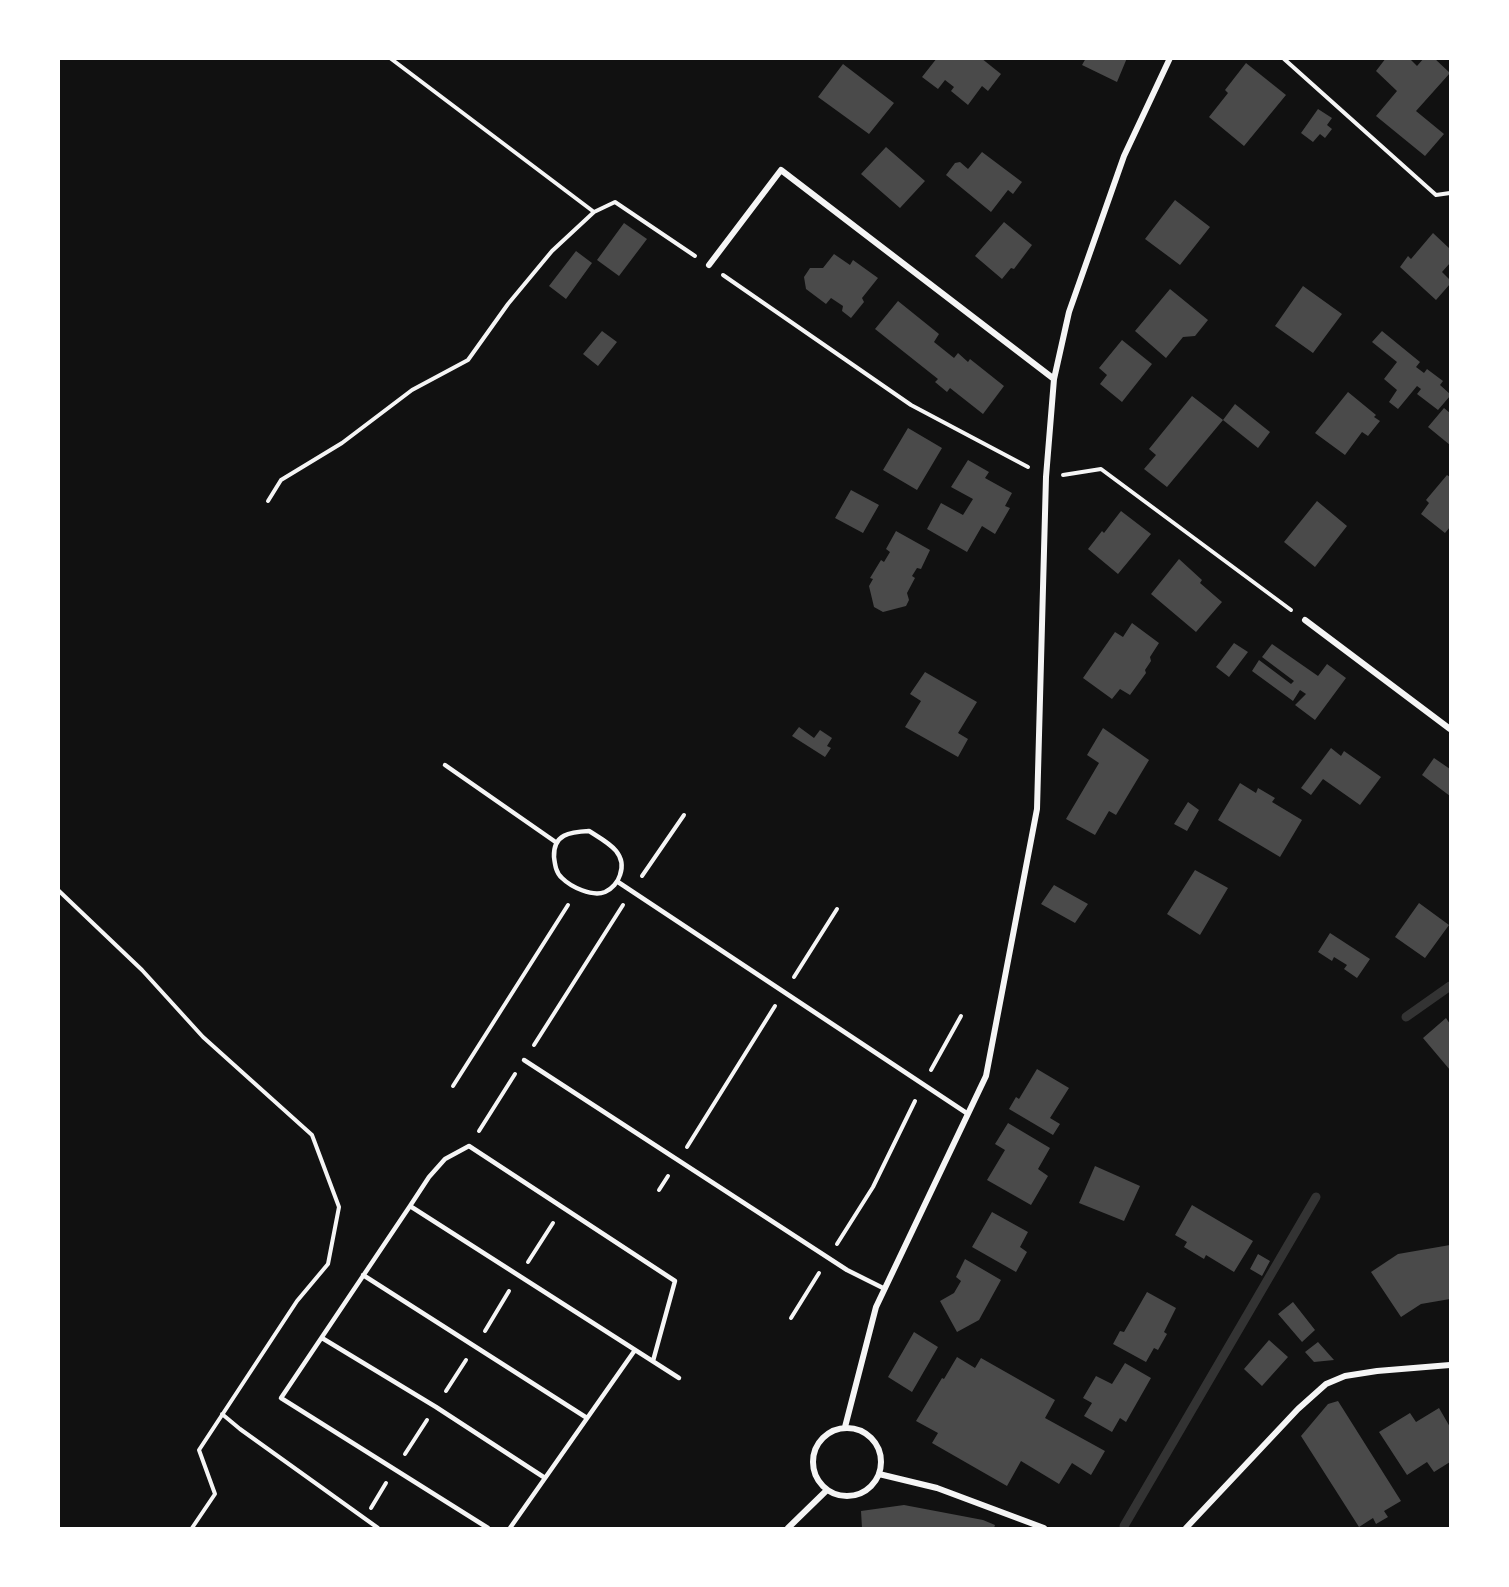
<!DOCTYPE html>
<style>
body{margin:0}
#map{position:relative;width:1509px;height:1587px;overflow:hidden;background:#111;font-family:"Space Grotesk",sans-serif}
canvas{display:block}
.frame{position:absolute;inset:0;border:60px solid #fff;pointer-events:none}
</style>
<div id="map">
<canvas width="1509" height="1587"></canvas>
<div class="frame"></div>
</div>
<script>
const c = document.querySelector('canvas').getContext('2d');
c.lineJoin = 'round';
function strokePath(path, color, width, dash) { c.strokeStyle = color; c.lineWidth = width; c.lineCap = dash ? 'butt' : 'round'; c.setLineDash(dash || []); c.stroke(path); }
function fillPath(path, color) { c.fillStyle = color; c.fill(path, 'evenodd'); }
const stream = new Path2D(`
 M 1406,1017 L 1450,986
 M 1124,1526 L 1316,1197`);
const building = new Path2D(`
 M 937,58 L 981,58 L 1001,74 L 988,91 L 982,86 L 968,105 L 951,91 L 954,87 L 945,80 L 938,89 L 922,77 Z
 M 1086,58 L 1127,58 L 1117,82 L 1082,65 Z
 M 1386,58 L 1409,58 L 1417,66 L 1424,58 L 1434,58 L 1450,73 L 1416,111 L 1444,134 L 1425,156 L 1376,116 L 1397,91 L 1376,71 Z
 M 1246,63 L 1286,95 L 1244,146 L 1209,117 L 1228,93 L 1225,90 Z
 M 843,64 L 894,103 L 869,134 L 818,97 Z
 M 1318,109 L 1332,118 L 1327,125 L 1332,129 L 1325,138 L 1320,134 L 1313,142 L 1301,133 Z
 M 886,147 L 925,181 L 900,208 L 861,174 Z
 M 982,152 L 1022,182 L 1013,194 L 1008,190 L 991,212 L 946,175 L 955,163 L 960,162 L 968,169 Z
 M 1175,200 L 1210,227 L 1180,265 L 1145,239 Z
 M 1004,222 L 1032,245 L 1014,269 L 1011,268 L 1002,279 L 975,256 Z
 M 624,223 L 647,239 L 619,276 L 597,260 Z
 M 1433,233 L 1450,249 L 1450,263 L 1442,272 L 1450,280 L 1450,284 L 1436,300 L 1400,267 L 1408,256 L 1411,259 Z
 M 576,251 L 592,263 L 566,299 L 549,286 Z
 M 834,254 L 850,265 L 853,260 L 878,278 L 862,298 L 864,302 L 851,318 L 842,311 L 843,306 L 831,298 L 826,304 L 806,289 L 804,277 L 810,268 L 823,268 Z
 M 1303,286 L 1342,314 L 1313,353 L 1275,326 Z
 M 1170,289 L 1208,320 L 1195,336 L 1183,337 L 1166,358 L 1135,331 Z
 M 898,301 L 939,334 L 934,342 L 954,358 L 958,353 L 968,362 L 970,359 L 1004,386 L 983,414 L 950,388 L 947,392 L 935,382 L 938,379 L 875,329 Z
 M 602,331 L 617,342 L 598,366 L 583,354 Z
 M 1382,331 L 1420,362 L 1416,367 L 1424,373 L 1427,369 L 1443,381 L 1440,385 L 1450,394 L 1450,396 L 1438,410 L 1417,394 L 1421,389 L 1417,386 L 1398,409 L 1389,402 L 1397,390 L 1384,379 L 1397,362 L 1372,342 Z
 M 1122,340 L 1152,364 L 1122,402 L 1100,384 L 1107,375 L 1099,368 Z
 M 1348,392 L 1376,415 L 1374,417 L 1380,421 L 1368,436 L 1362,432 L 1345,455 L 1315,433 Z
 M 1192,396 L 1223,420 L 1235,404 L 1270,432 L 1258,448 L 1223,420 L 1167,487 L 1144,469 L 1156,455 L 1149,449 Z
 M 1444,408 L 1450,413 L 1450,445 L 1428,427 Z
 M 908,428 L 942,448 L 917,490 L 883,470 Z
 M 968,460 L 989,472 L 985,478 L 1012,493 L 1005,506 L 1010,508 L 995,534 L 982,526 L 967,552 L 927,529 L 941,503 L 963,515 L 973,499 L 951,487 Z
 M 1447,475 L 1450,477 L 1450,527 L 1445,533 L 1421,514 L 1429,503 L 1426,500 Z
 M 851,490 L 879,505 L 863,533 L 835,518 Z
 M 1317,501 L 1347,526 L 1315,567 L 1284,542 Z
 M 1121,511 L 1151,534 L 1118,574 L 1088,549 L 1102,531 L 1104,533 Z
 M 896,531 L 930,550 L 921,569 L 917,568 L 912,576 L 915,578 L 907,593 L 909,600 L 906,606 L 883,612 L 874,607 L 869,586 L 873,579 L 870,578 L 881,560 L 884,562 L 890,552 L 886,549 Z
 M 1179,559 L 1202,580 L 1200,583 L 1222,602 L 1196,632 L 1151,594 Z
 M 1132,623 L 1159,643 L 1150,657 L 1151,661 L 1145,670 L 1146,673 L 1130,695 L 1120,689 L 1112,699 L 1083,678 L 1115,632 L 1123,637 Z
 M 1234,643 L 1248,652 L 1229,677 L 1216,667 Z
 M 1272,644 L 1318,676 L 1327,664 L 1346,678 L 1315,720 L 1295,705 L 1306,694 L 1300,690 L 1293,701 L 1252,671 L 1259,660 L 1291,684 L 1294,681 L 1262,657 Z
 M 925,672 L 977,702 L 958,733 L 968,739 L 958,757 L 905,727 L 921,701 L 910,694 Z
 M 799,727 L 814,738 L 820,730 L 832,738 L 827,746 L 831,748 L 825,757 L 792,736 Z
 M 1103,728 L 1149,760 L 1116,815 L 1109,811 L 1095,835 L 1066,819 L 1099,763 L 1087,755 Z
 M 1331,748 L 1341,756 L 1344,751 L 1381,777 L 1360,805 L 1323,779 L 1311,795 L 1301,788 Z
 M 1434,758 L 1450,769 L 1450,796 L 1422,775 Z
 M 1240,783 L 1256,793 L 1258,788 L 1275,798 L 1272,802 L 1302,820 L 1280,857 L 1218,820 Z
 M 1188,802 L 1199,810 L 1187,831 L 1174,824 Z
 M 1195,870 L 1228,888 L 1200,935 L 1167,914 Z
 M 1054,885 L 1088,904 L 1075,923 L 1041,904 Z
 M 1419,903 L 1449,925 L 1425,958 L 1395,937 Z
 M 1330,933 L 1370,959 L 1357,978 L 1344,969 L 1347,965 L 1334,957 L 1332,961 L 1318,952 Z
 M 1446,1018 L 1450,1024 L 1450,1070 L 1423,1038 Z
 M 1037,1069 L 1069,1088 L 1050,1118 L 1060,1124 L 1053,1135 L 1009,1109 L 1016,1097 L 1019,1099 Z
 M 1008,1123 L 1050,1148 L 1038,1169 L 1048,1176 L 1031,1205 L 987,1180 L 1005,1150 L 995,1144 Z
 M 1095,1166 L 1140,1186 L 1124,1221 L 1079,1203 Z
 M 1192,1205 L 1253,1241 L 1234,1272 L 1206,1255 L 1204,1259 L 1184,1247 L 1187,1242 L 1175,1235 Z
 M 992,1212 L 1028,1232 L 1020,1247 L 1027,1252 L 1016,1272 L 972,1247 Z
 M 1450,1245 L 1450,1299 L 1421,1304 L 1401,1317 L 1371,1272 L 1398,1254 Z
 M 1258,1254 L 1270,1261 L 1262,1276 L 1250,1269 Z
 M 965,1259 L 1001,1280 L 979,1320 L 957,1332 L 940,1301 L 954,1293 L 961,1281 L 956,1277 Z
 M 1147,1292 L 1176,1308 L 1164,1332 L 1167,1334 L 1158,1350 L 1154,1348 L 1146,1362 L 1113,1344 L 1120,1331 L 1124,1332 Z
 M 1293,1302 L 1315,1330 L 1302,1342 L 1278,1314 Z
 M 914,1332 L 938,1347 L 912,1392 L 888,1377 Z
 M 1269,1340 L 1288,1357 L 1262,1386 L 1244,1369 Z
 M 1318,1342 L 1334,1360 L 1314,1362 L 1305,1352 Z
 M 957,1357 L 975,1368 L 981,1358 L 1055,1400 L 1045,1418 L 1105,1451 L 1091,1475 L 1072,1463 L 1059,1484 L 1021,1461 L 1007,1486 L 932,1443 L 938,1433 L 916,1421 L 942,1378 L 944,1379 Z
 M 1125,1363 L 1151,1378 L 1126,1422 L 1120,1418 L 1112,1432 L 1084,1416 L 1092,1403 L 1083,1398 L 1096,1376 L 1112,1384 Z
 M 1338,1401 L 1401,1501 L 1384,1511 L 1388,1517 L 1376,1524 L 1373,1518 L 1359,1527 L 1301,1436 L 1328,1404 Z
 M 1439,1408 L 1450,1427 L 1450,1462 L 1434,1472 L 1427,1462 L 1407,1475 L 1379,1432 L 1410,1413 L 1416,1422 Z
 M 904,1505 L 983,1520 L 995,1525 L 994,1528 L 862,1528 L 861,1511 Z`);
const path = new Path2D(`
 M 390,58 L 594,212 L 615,202 L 695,256
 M 1283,58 L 1436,195 L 1450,193
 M 723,275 L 911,405 L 1028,467
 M 1063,475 L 1101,469 L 1291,610
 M 268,501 L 281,480 L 342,443 L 412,390 L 468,360 L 508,304 L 552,251 L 594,212
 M 642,876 L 684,815
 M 58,890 L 142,970 L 203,1037 L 312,1135 L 339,1207 L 328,1264 L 297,1301 L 199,1450 L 215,1494 L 192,1528
 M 794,977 L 837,909
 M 534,1045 L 623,905
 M 931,1070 L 961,1016
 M 453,1086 L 568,905
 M 479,1131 L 515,1074
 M 687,1147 L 775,1006
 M 659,1190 L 668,1176
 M 837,1244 L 873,1187 L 915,1101
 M 528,1262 L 553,1223
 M 791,1318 L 819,1273
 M 485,1331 L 509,1291
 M 446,1391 L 466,1360
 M 222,1414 L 240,1429 L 378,1528
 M 405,1454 L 427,1420
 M 371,1508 L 386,1483`);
const service = new Path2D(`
 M 445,765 L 557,843
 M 589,831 C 606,842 628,852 620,875 C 618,882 612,889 605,892 C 592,897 571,887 562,878 C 556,873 555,865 554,857 C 553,834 570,832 589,831 Z
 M 618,882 L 968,1114
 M 524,1060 L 847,1270 L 885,1289
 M 410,1206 L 429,1177 L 445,1159 L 469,1146 L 675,1281 L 653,1361
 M 363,1275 L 587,1418
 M 322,1338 L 436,1407 L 545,1478
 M 488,1528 L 281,1398 L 410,1206 L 679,1378
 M 510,1528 L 635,1350`);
const minor = new Path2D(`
 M 709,265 L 781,170 L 1054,379
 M 1305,620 L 1450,729
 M 845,1427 L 876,1307 L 986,1076 L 1037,809 L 1046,477 L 1054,379 L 1069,312 L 1124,156 L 1170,58
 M813 1462a34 34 0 1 1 68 0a34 34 0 1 1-68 0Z
 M 879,1474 L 937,1488 L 1044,1528
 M 788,1528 L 827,1490
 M 1186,1528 L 1298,1409 L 1326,1384 L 1345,1376 L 1377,1371 L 1450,1365`);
strokePath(stream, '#333', 9);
fillPath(building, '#4a4a4a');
strokePath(path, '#f5f5f5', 4);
strokePath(service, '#f5f5f5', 4.5);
strokePath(minor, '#f5f5f5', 6);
</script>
